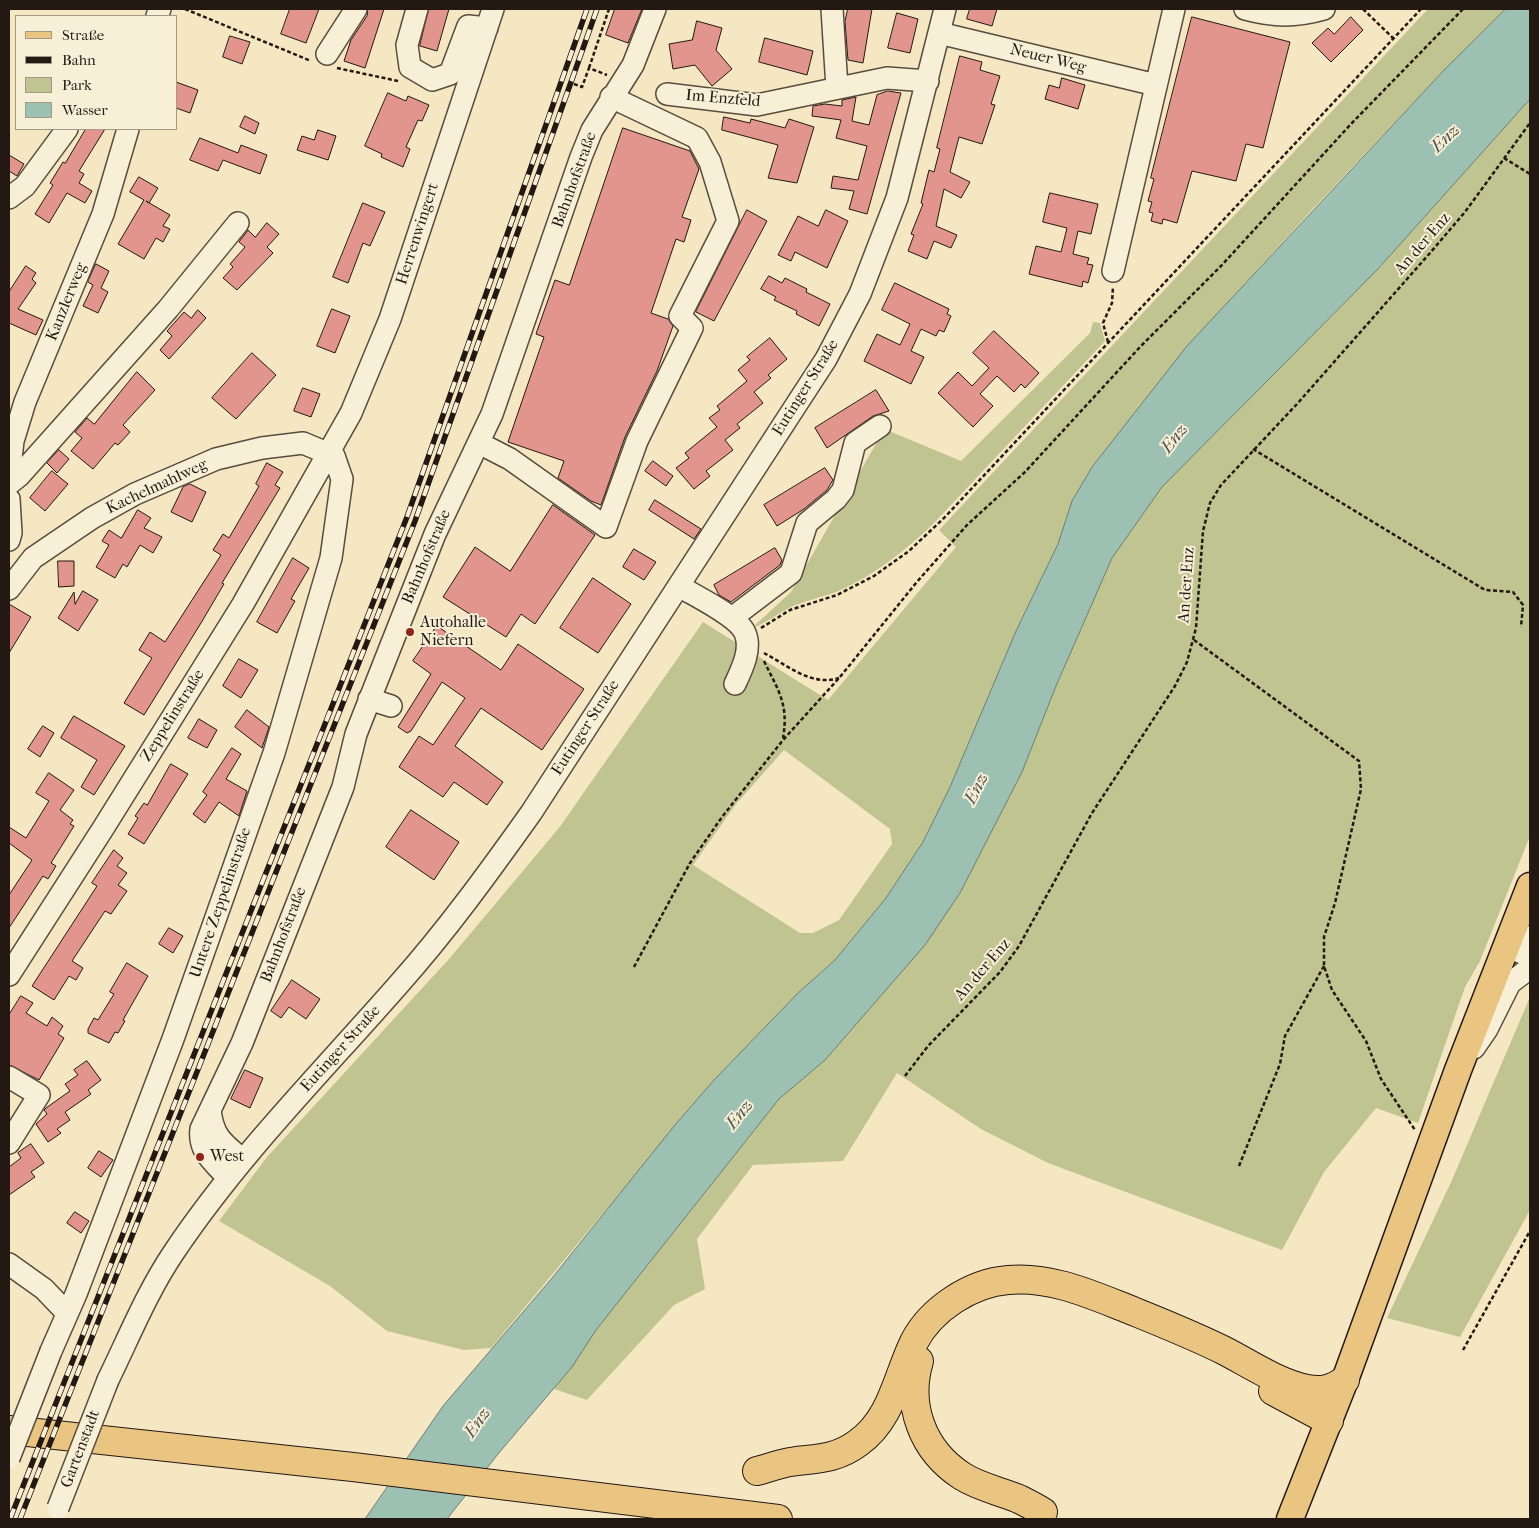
<!DOCTYPE html>
<meta charset="utf-8">
<style>
body{margin:0}
#map{position:relative;width:1539px;height:1528px;overflow:hidden;background:#f4e7c2;font-family:"IM FELL French Canon",serif}
canvas{display:block}
.frame{position:absolute;inset:0;border:10px solid #241813;pointer-events:none}
.legend{position:absolute;left:15px;top:15px;width:162px;height:115px;box-sizing:border-box;background:#f8efd7;border:1px solid #a39989;margin:0;padding:6px 9px;list-style:none;font-size:15px;color:#241813}
.legend li{display:flex;align-items:center;gap:10px;height:25px}
.legend b{width:25px;border:1px solid #a39989}
</style>
<div id="map">
<canvas width="1539" height="1528"></canvas>
<div class="frame"></div>
<ul class="legend">
<li><b style="height:6px;background:#eac481"></b>Straße</li>
<li><b style="height:6px;background:#241813"></b>Bahn</li>
<li><b style="height:14px;background:#c0c490"></b>Park</li>
<li><b style="height:14px;background:#9cc0b1"></b>Wasser</li>
</ul>
</div>
<script>
const c = document.querySelector('canvas').getContext('2d');
c.lineJoin = 'round';
function fillPath(path, color) { c.fillStyle = color; c.fill(path, 'evenodd'); }
function strokePath(path, color, width, dash) { c.strokeStyle = color; c.lineWidth = width; c.lineCap = dash ? 'butt' : 'round'; c.setLineDash(dash || []); c.stroke(path); }
function drawText(font, color, halo, rows, align = 'center') {
  c.font = font + ' "IM FELL French Canon",serif'; c.lineWidth = 4; c.setLineDash([]); c.textBaseline = 'middle'; c.strokeStyle = halo; c.fillStyle = color; for (const [text, x, y, turn = 0] of rows) {
    c.save(); c.translate(x, y); c.rotate((+turn || 0) * Math.PI / 180); c.textAlign = isNaN(turn) ? turn : align; if (halo) c.strokeText(text, 0, 0); c.fillText(text, 0, 0); c.restore();
  }
}
const green = new Path2D(`
 M 1428,9 L 1506,9 L 1446,68 L 1311,211 L 1185,349 L 1092,467 L 1072,501 L 1058,544 L 1016,631 L 950,787 L 923,842 L 886,898 L 835,960 L 798,993 L 714,1080 L 491,1348 L 464,1350 L 387,1331 L 330,1286 L 219,1221 L 267,1157 L 449,959 L 559,828 L 703,622 L 828,700 L 956,547 L 939,530 ZM 784,750 L 890,829 L 892,844 L 839,920 L 813,933 L 800,933 L 693,865 L 736,804 Z
 M 1530,99 L 1530,836 L 1480,961 L 1465,987 L 1418,1123 L 1376,1108 L 1324,1172 L 1282,1250 L 1048,1163 L 981,1129 L 897,1073 L 843,1161 L 753,1165 L 697,1239 L 705,1289 L 674,1305 L 587,1400 L 554,1389 L 596,1330 L 779,1099 L 825,1060 L 869,1009 L 960,893 L 1022,772 L 1056,686 L 1112,558 L 1162,487 L 1377,270 Z
 M 1093,322 L 1100,323 L 1105,341 L 935,522 C 906,550 874,576 836,592 C 820,598 803,601 789,608 C 776,615 766,623 752,628 L 791,592 L 877,442 L 889,431 L 961,461 L 1090,333 Z
 M 1530,997 L 1530,1210 L 1460,1337 L 1387,1318 L 1452,1180 Z`);
const water = new Path2D(`
 M 1506,9 L 1530,9 L 1530,99 L 1377,270 L 1162,487 L 1112,558 L 1056,686 L 1022,772 L 960,893 L 925,945 L 825,1060 L 779,1099 L 596,1330 L 572,1367 L 498,1454 L 447,1519 L 365,1519 L 443,1406 L 552,1278 L 675,1125 L 714,1080 L 798,993 L 835,960 L 886,898 L 923,842 L 950,787 L 1016,631 L 1058,544 L 1072,501 L 1092,467 L 1187,346 L 1446,68 Z`);
const building = new Path2D(`
 M 290,9 L 319,9 L 306,43 L 281,34 Z
 M 368,9 L 384,9 L 365,68 L 344,61 L 351,40 L 367,16 Z
 M 429,9 L 449,9 L 437,51 L 420,46 Z
 M 615,9 L 642,9 L 628,43 L 606,35 Z
 M 848,9 L 872,9 L 863,63 L 848,60 L 845,22 Z
 M 970,9 L 997,9 L 992,26 L 967,19 Z
 M 897,13 L 918,19 L 910,53 L 888,48 Z
 M 1192,17 L 1290,42 L 1263,148 L 1246,144 L 1236,181 L 1192,171 L 1177,223 L 1163,219 L 1162,224 L 1151,221 L 1153,213 L 1149,212 L 1152,202 L 1148,201 L 1154,179 L 1151,178 Z
 M 1351,17 L 1363,30 L 1331,62 L 1312,43 L 1328,28 L 1334,34 Z
 M 697,21 L 722,28 L 716,50 L 732,69 L 712,86 L 695,65 L 673,69 L 669,44 L 692,40 Z
 M 230,36 L 250,42 L 242,64 L 223,57 Z
 M 765,38 L 813,51 L 807,75 L 759,62 Z
 M 960,56 L 982,62 L 980,70 L 1000,76 L 991,104 L 995,105 L 982,144 L 959,137 L 950,172 L 970,182 L 961,198 L 944,189 L 936,226 L 957,235 L 951,248 L 934,241 L 927,259 L 908,251 L 914,235 L 911,234 L 923,204 L 921,203 L 929,170 L 934,172 L 940,149 L 937,148 Z
 M 1062,78 L 1085,85 L 1078,109 L 1045,99 L 1049,85 L 1059,88 Z
 M 176,82 L 198,90 L 190,113 L 176,108 Z
 M 888,91 L 901,93 L 867,214 L 849,209 L 854,191 L 831,188 L 833,176 L 858,180 L 867,146 L 836,138 L 841,120 L 812,116 L 813,106 L 825,104 L 842,106 L 842,100 L 856,97 L 852,121 L 869,125 L 877,95 Z
 M 388,93 L 406,101 L 408,96 L 429,105 L 422,121 L 418,120 L 406,147 L 410,149 L 403,167 L 381,157 L 382,154 L 365,146 Z
 M 245,116 L 259,123 L 255,134 L 240,127 Z
 M 724,117 L 750,123 L 751,119 L 785,128 L 789,119 L 814,127 L 797,183 L 768,178 L 778,145 L 722,130 Z
 M 623,128 L 690,151 L 699,169 L 682,217 L 691,220 L 684,242 L 676,239 L 651,313 L 668,319 L 673,326 L 657,371 L 625,437 L 601,505 L 591,501 L 558,478 L 564,461 L 508,442 L 544,337 L 536,334 L 555,280 L 569,285 Z
 M 86,129 L 105,129 L 79,171 L 84,174 L 79,183 L 92,191 L 85,203 L 67,193 L 49,223 L 35,214 L 53,185 L 50,183 L 63,162 L 65,163 Z
 M 318,130 L 336,136 L 328,160 L 297,150 L 302,136 L 314,140 Z
 M 200,138 L 238,153 L 241,145 L 267,155 L 260,174 L 223,160 L 218,171 L 190,160 Z
 M 9,155 L 24,164 L 17,176 L 9,171 Z
 M 139,177 L 158,188 L 149,203 L 146,201 L 170,215 L 163,226 L 170,229 L 163,242 L 156,238 L 144,259 L 118,244 L 144,200 L 130,192 Z
 M 1050,193 L 1098,204 L 1091,234 L 1078,231 L 1073,254 L 1089,258 L 1087,264 L 1093,265 L 1088,283 L 1083,281 L 1082,287 L 1029,274 L 1036,246 L 1061,252 L 1067,228 L 1043,222 Z
 M 363,203 L 385,212 L 370,246 L 363,243 L 348,283 L 333,277 Z
 M 747,210 L 767,221 L 714,321 L 696,312 Z
 M 826,210 L 848,221 L 827,268 L 795,252 L 791,261 L 778,255 L 798,216 L 818,226 Z
 M 267,223 L 279,234 L 267,247 L 273,253 L 237,290 L 223,278 L 233,267 L 230,264 L 245,247 L 239,242 L 248,230 L 255,237 Z
 M 96,264 L 109,271 L 101,288 L 108,292 L 98,313 L 83,306 L 93,285 L 88,282 Z
 M 26,266 L 36,273 L 32,279 L 36,283 L 18,309 L 43,320 L 36,335 L 9,323 L 9,292 Z
 M 769,276 L 782,283 L 785,278 L 807,289 L 806,292 L 830,304 L 819,326 L 796,314 L 797,311 L 774,300 L 776,297 L 761,289 Z
 M 895,283 L 949,309 L 947,314 L 951,316 L 944,332 L 939,330 L 936,336 L 921,329 L 911,351 L 924,357 L 911,384 L 864,361 L 877,334 L 900,345 L 910,324 L 882,310 Z
 M 332,309 L 350,316 L 335,353 L 317,346 Z
 M 198,310 L 206,318 L 169,359 L 160,350 L 172,336 L 167,331 L 184,312 L 191,318 Z
 M 994,331 L 1039,373 L 1025,388 L 1021,384 L 1014,392 L 997,376 L 980,394 L 993,406 L 973,427 L 938,393 L 958,372 L 972,386 L 989,368 L 973,353 Z
 M 770,338 L 787,359 L 768,375 L 771,378 L 754,392 L 763,403 L 737,424 L 740,428 L 725,440 L 733,450 L 706,471 L 710,476 L 694,489 L 676,468 L 689,458 L 685,453 L 717,427 L 709,418 L 720,410 L 717,406 L 747,381 L 738,370 L 750,360 L 747,357 Z
 M 252,353 L 276,375 L 236,419 L 212,398 Z
 M 137,372 L 155,390 L 123,425 L 130,432 L 118,445 L 115,443 L 93,469 L 71,451 L 82,438 L 75,432 L 87,418 L 94,424 Z
 M 303,388 L 320,394 L 311,417 L 294,411 Z
 M 876,390 L 889,411 L 873,416 L 827,448 L 815,428 Z
 M 59,450 L 69,459 L 57,473 L 47,463 Z
 M 653,461 L 673,476 L 666,486 L 645,471 Z
 M 267,463 L 283,472 L 275,485 L 280,488 L 222,583 L 224,584 L 201,623 L 144,715 L 124,703 L 152,658 L 139,650 L 150,632 L 165,642 L 221,555 L 213,550 L 223,534 L 229,538 L 259,486 L 256,484 Z
 M 825,468 L 833,480 L 827,490 L 804,509 L 777,526 L 764,505 Z
 M 52,471 L 68,484 L 45,511 L 30,498 Z
 M 190,484 L 206,492 L 192,522 L 171,512 L 183,487 Z
 M 655,500 L 701,529 L 694,539 L 649,510 Z
 M 553,505 L 595,535 L 535,624 L 521,614 L 506,637 L 443,597 L 475,547 L 510,571 Z
 M 138,510 L 151,518 L 144,528 L 162,537 L 153,553 L 140,545 L 127,567 L 123,564 L 115,578 L 96,567 L 109,545 L 102,541 L 109,530 L 121,538 Z
 M 775,548 L 782,560 L 780,565 L 731,602 L 719,595 L 714,585 Z
 M 634,549 L 656,562 L 644,580 L 623,567 Z
 M 293,558 L 309,568 L 291,599 L 295,601 L 277,633 L 257,622 Z
 M 58,561 L 74,561 L 74,586 L 59,587 Z
 M 593,578 L 631,604 L 598,653 L 560,628 Z
 M 83,591 L 98,600 L 78,631 L 58,618 L 74,592 L 75,604 Z
 M 9,604 L 31,617 L 9,653 Z
 M 437,626 L 501,670 L 518,644 L 584,689 L 542,750 L 481,708 L 455,746 L 503,782 L 487,805 L 454,782 L 443,797 L 399,767 L 419,736 L 433,745 L 465,698 L 442,682 L 411,731 L 407,733 L 398,727 L 431,674 L 413,661 Z
 M 239,659 L 258,670 L 241,698 L 223,686 Z
 M 247,710 L 269,727 L 262,748 L 235,727 Z
 M 74,716 L 125,746 L 94,795 L 81,787 L 97,760 L 61,738 Z
 M 199,719 L 217,730 L 207,748 L 188,738 Z
 M 43,726 L 54,733 L 40,757 L 28,749 Z
 M 232,748 L 241,754 L 226,779 L 247,791 L 239,816 L 219,802 L 205,823 L 193,814 L 207,795 L 203,792 Z
 M 171,764 L 188,774 L 144,844 L 128,834 L 138,818 L 135,816 L 144,803 L 147,805 Z
 M 49,773 L 74,790 L 60,810 L 73,820 L 70,824 L 74,826 L 51,863 L 56,866 L 48,879 L 43,876 L 9,928 L 9,895 L 32,860 L 9,843 L 9,827 L 26,838 L 49,801 L 36,793 Z
 M 411,810 L 459,842 L 434,880 L 386,847 Z
 M 114,850 L 123,858 L 117,866 L 127,873 L 118,885 L 127,891 L 111,914 L 105,911 L 72,961 L 83,968 L 76,980 L 69,976 L 54,1000 L 32,986 L 97,886 L 92,883 Z
 M 169,928 L 183,936 L 173,953 L 159,944 Z
 M 127,963 L 148,976 L 123,1020 L 125,1021 L 118,1033 L 115,1032 L 109,1043 L 88,1033 L 88,1029 L 94,1018 L 98,1020 L 114,994 L 110,992 Z
 M 292,980 L 320,999 L 306,1019 L 289,1007 L 281,1018 L 271,1011 Z
 M 21,996 L 33,1003 L 26,1013 L 47,1026 L 52,1017 L 63,1026 L 58,1034 L 64,1038 L 39,1080 L 9,1065 L 9,1015 Z
 M 87,1061 L 101,1080 L 88,1090 L 91,1094 L 65,1112 L 70,1120 L 57,1129 L 61,1133 L 48,1142 L 36,1124 L 47,1114 L 44,1110 L 46,1108 L 70,1091 L 65,1084 L 78,1075 L 74,1070 Z
 M 245,1070 L 263,1078 L 250,1108 L 231,1099 Z
 M 31,1144 L 44,1163 L 31,1172 L 35,1177 L 9,1195 L 9,1167 L 21,1158 L 18,1153 Z
 M 99,1151 L 113,1160 L 101,1177 L 88,1168 Z
 M 75,1212 L 89,1221 L 81,1233 L 67,1223 Z`);
const path = new Path2D(`
 M 185,9 L 311,61
 M 1363,9 L 1393,38
 M 337,68 L 398,81
 M 589,68 L 609,9
 M 574,84 L 582,87 L 589,68 L 607,75
 M 1504,158 L 1530,174
 M 1108,342 L 1103,323 L 1112,303 L 1113,287
 M 1253,449 L 1485,590 L 1513,592 L 1523,605 L 1521,627
 M 761,628 L 790,610 L 837,595 L 874,576 L 909,551 L 944,518 L 1421,9
 M 1194,640 L 1359,761 L 1361,789 L 1335,903 L 1324,937 L 1324,966 L 1332,990 L 1366,1041 L 1381,1079 L 1415,1130
 M 764,653 C 787,665 812,687 839,678
 M 764,661 C 778,690 789,704 783,738
 M 634,967 L 690,863 L 722,817 L 783,740 L 840,677 L 916,583 L 967,525 L 1025,472 L 1140,347 L 1221,266 L 1351,124 L 1463,9
 M 905,1076 L 928,1046 L 1000,972 L 1019,946 L 1092,813 L 1175,686 L 1187,662 L 1196,628 L 1203,531 L 1210,503 L 1221,485 L 1297,404 L 1430,253 L 1465,212 L 1530,123
 M 1239,1166 L 1280,1064 L 1285,1036 L 1324,966
 M 1463,1350 L 1530,1231`);
const minor = new Path2D(`
 M 417,9 L 407,45 L 410,67 L 432,80 L 450,74 L 468,26 L 487,28
 M 832,9 L 837,88
 M 1245,9 C 1274,17 1296,17 1324,9
 M 157,16 L 160,9
 M 939,33 L 1156,85
 M 327,54 L 356,9
 M 667,94 L 757,105 L 887,78 L 928,81
 M 9,198 L 25,186 L 67,129
 M 1113,271 L 1174,9
 M 479,443 L 510,459 L 606,527 L 637,441 L 692,328 L 680,316 L 728,221 L 710,162 L 697,138 L 611,97
 M 9,477 L 13,441 L 25,402 L 103,214 L 128,129
 M 9,484 L 19,476 L 168,309 L 238,223
 M 9,499 L 11,533 L 9,540
 M 679,586 C 695,596 738,616 745,633 C 752,649 742,669 735,684
 M 9,589 L 33,558 L 92,518 L 135,494 L 216,459 L 262,448 L 303,443 L 334,456 L 342,479 L 331,558 L 274,753 L 173,1039 L 76,1294 L 51,1351
 M 734,620 L 737,614 L 791,573 L 807,523 L 836,499 L 843,490 L 855,443 L 880,426
 M 369,699 L 391,706
 M 1530,937 L 1522,936 L 1507,940 L 1517,951 L 1530,956
 M 9,975 L 104,827 L 243,604 L 351,413 L 390,319 L 493,9
 M 1474,1048 L 1487,1029 L 1510,983 L 1530,968
 M 9,1077 L 39,1095 L 9,1143
 M 210,1110 C 213,1137 223,1143 243,1160
 M 228,1178 C 214,1162 198,1152 201,1129 L 242,1043 L 343,787 L 356,734 L 435,534 L 492,414 L 581,157 L 592,130 L 633,65 L 655,9
 M 9,1264 L 44,1289 L 66,1312
 M 108,1380 C 129,1337 147,1292 174,1252 C 239,1155 322,1072 399,984 C 447,930 489,872 531,813 L 826,359 L 860,294 L 897,198 L 945,9`);
const major = new Path2D(`
 M 1290,1519 L 1345,1380 L 1458,1070 L 1530,886`);
const highway = new Path2D(`
 M 919,1361 C 906,1405 922,1450 962,1476 C 979,1487 1000,1491 1019,1499 C 1027,1503 1035,1507 1043,1512
 M 1273,1391 L 1329,1421
 M 9,1430 L 353,1467 L 778,1519
 M 757,1471 C 768,1468 779,1464 790,1462 C 816,1458 835,1460 858,1443 C 892,1419 897,1377 914,1342 C 931,1309 971,1283 1008,1280 C 1050,1276 1090,1294 1128,1309 C 1160,1322 1193,1335 1225,1351 C 1250,1364 1278,1383 1307,1389 C 1322,1392 1332,1389 1345,1380`);
const rail = new Path2D(`
 M 10,1519 L 407,517 L 587,9
 M 20,1519 L 415,521 L 597,9`);
const minorBridge = new Path2D(`
 M 9,1458 L 51,1351
 M 58,1508 L 108,1380`);
const markers = [
 [410,632,5,"#8f2418"],
 [200,1157,5,"#8f2418"]
];
const streetNames = [
 ["Neuer Weg",1048,59,14],
 ["Im Enzfeld",723,99,5],
 ["Bahnhofstraße",575,180,-70],
 ["Herrenwingert",418,234,-72],
 ["An der Enz",1423,244,-49],
 ["Kanzlerweg",67,302,-68],
 ["Eutinger Straße",806,388,-58],
 ["Kachelmahlweg",157,487,-25],
 ["Bahnhofstraße",427,557,-67],
 ["An der Enz",1187,585,-86],
 ["Zeppelinstraße",173,716,-58],
 ["Eutinger Straße",586,728,-57],
 ["Untere Zeppelinstraße",221,903,-71],
 ["Bahnhofstraße",284,935,-69],
 ["An der Enz",983,970,-49],
 ["Eutinger Straße",341,1049,-48],
 ["Gartenstadt",81,1449,-69]
];
const poiNames = [
 ["Autohalle",420,623],
 ["Niefern",420,641],
 ["West",210,1157]
];
const waterNames = [
 ["Enz",1446,139,-44],
 ["Enz",1175,439,-52],
 ["Enz",977,789,-63],
 ["Enz",740,1115,-51],
 ["Enz",478,1423,-55]
];
fillPath(green, '#c0c490');
fillPath(water, '#9cc0b1');
strokePath(water, '#6c7d72', 1);
fillPath(building, '#e1958c');
strokePath(building, '#241813', 1);
strokePath(minor, '#584c3f', 24);
strokePath(major, '#241813', 29);
strokePath(highway, '#241813', 30);
strokePath(path, '#241813', 2.5, [4, 2.5]);
strokePath(minor, '#f8efd7', 21);
strokePath(major, '#eac481', 26);
strokePath(highway, '#eac481', 28);
strokePath(rail, '#241813', 5.5);
strokePath(rail, '#f8efd7', 4, [11]);
strokePath(minorBridge, '#584c3f', 24, []);
strokePath(minorBridge, '#f8efd7', 21);
for (const [x, y, r, color] of markers) { const dot = new Path2D(); dot.arc(x, y, r, 0, 2 * Math.PI); c.fillStyle = color; c.fill(dot); strokePath(dot, '#f8efd7', 2); }
drawText('16px', '#241813', '#f8efd7', streetNames);
drawText('16px', '#241813', '#f8efd7', poiNames, 'left');
drawText('italic 18px', '#4e534a', '#f8efd7', waterNames);
</script>
